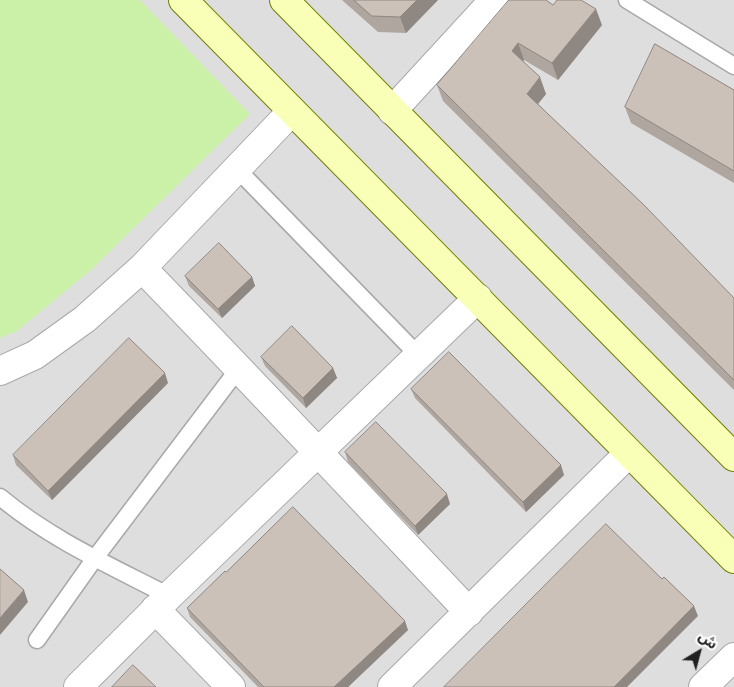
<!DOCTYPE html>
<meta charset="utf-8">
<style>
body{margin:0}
#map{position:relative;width:734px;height:687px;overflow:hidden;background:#f2efe7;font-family:"DM Sans","Noto Sans Arabic",sans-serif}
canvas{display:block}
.north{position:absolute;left:674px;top:627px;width:50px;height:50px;-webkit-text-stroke:4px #fff;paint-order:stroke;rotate:37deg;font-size:14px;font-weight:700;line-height:20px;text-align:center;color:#212121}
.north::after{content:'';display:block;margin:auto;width:18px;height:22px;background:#212121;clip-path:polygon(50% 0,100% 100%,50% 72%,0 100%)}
</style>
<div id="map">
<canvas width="734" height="687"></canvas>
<div class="north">ش</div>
</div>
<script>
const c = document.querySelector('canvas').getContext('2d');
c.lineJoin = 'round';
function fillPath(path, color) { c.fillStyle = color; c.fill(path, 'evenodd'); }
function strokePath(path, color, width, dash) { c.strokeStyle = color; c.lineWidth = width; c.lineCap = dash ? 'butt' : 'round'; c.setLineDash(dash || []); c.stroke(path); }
const residential = new Path2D(`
 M 0,0 L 734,0 L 734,687 L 0,687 Z`);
const grass = new Path2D(`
 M 0,0 L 140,0 L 250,114 L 91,270 L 17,331 L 0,338 Z`);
const lane = new Path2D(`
 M 627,0 L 734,66
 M 237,169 L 418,355
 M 0,497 C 50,539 111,566 169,596
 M 37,640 L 95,558 L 239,368`);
const street = new Path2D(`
 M 392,111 L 494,0
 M 142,268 C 252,381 360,497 469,612
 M 0,371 L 35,355 L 85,319 L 142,268 L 292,111
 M 155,609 L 231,687
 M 78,687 L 169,596 L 478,298
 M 392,687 L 629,453
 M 703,687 L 734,657`);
const secondary = new Path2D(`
 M 183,0 L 734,559
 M 284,0 L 734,457`);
const wall = new Path2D(`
 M 342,0 L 438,0 L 406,33 L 378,32 Z
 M 553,5 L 602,25 L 558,80 L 524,60 L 523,61 L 546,94 L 538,104 L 734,298 L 734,390 L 443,101 L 437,85 Z
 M 734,90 L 734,183 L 631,123 L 625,107 Z
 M 185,276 L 252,277 L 255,286 L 222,318 L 189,286 Z
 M 261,357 L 333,368 L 337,378 L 306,408 L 265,366 Z
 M 168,383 L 52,500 L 16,465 L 13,455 Z
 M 411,389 L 564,475 L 526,512 L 415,398 Z
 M 345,452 L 450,504 L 418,535 L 348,462 Z
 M 226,572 L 408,630 L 348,687 L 258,687 L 190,617 L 187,608 Z`);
const shadedWall = new Path2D(`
 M 417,0 L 438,0 L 406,33 L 400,17 Z
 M 596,9 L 602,25 L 558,80 L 552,63 Z
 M 518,43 L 524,60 L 518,67 L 512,51 Z
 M 540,77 L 546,94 L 533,110 L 527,94 Z
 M 252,277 L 255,286 L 222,318 L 218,309 Z
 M 333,368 L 337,378 L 306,408 L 303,398 Z
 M 165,373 L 168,383 L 52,500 L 48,491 Z
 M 561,465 L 564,475 L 526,512 L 523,502 Z
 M 447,494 L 450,504 L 418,535 L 415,526 Z
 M 24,590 L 28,602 L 0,635 L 0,618 Z
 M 694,606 L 698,616 L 627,687 L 614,687 Z
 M 405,621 L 408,630 L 348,687 L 334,687 Z`);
const building = new Path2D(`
 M 354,0 L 417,0 L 400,17 L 372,16 Z
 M 509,0 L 546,0 L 553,5 L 557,0 L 581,0 L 596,9 L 552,63 L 518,43 L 512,51 L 540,77 L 527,94 L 644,205 L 734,298 L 734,380 L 437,85 Z
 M 655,44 L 734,90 L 734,171 L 625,107 Z
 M 219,243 L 252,277 L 218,309 L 185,276 Z
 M 292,326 L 333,368 L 303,398 L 261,357 Z
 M 129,338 L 165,373 L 48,491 L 13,455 Z
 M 449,352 L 561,465 L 523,502 L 411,389 Z
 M 376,422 L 447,494 L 415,526 L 345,452 Z
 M 293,507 L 405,621 L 334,687 L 264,687 L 187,608 L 225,571 L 226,572 Z
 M 606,524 L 662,579 L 664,577 L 694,606 L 614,687 L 444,687 Z
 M 0,569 L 24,590 L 0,618 Z
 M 133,665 L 156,687 L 112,687 Z`);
fillPath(residential, '#dfdede');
fillPath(grass, '#cbf1a9');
strokePath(lane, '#a8a8a8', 19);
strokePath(street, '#a8a8a8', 30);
strokePath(secondary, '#708000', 30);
strokePath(lane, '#fff', 16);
strokePath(street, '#fff', 28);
strokePath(secondary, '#faffb8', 28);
fillPath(wall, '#afa69f');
fillPath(shadedWall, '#8e8782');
fillPath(building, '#cbc1b9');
strokePath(building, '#8e8782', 1);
</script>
